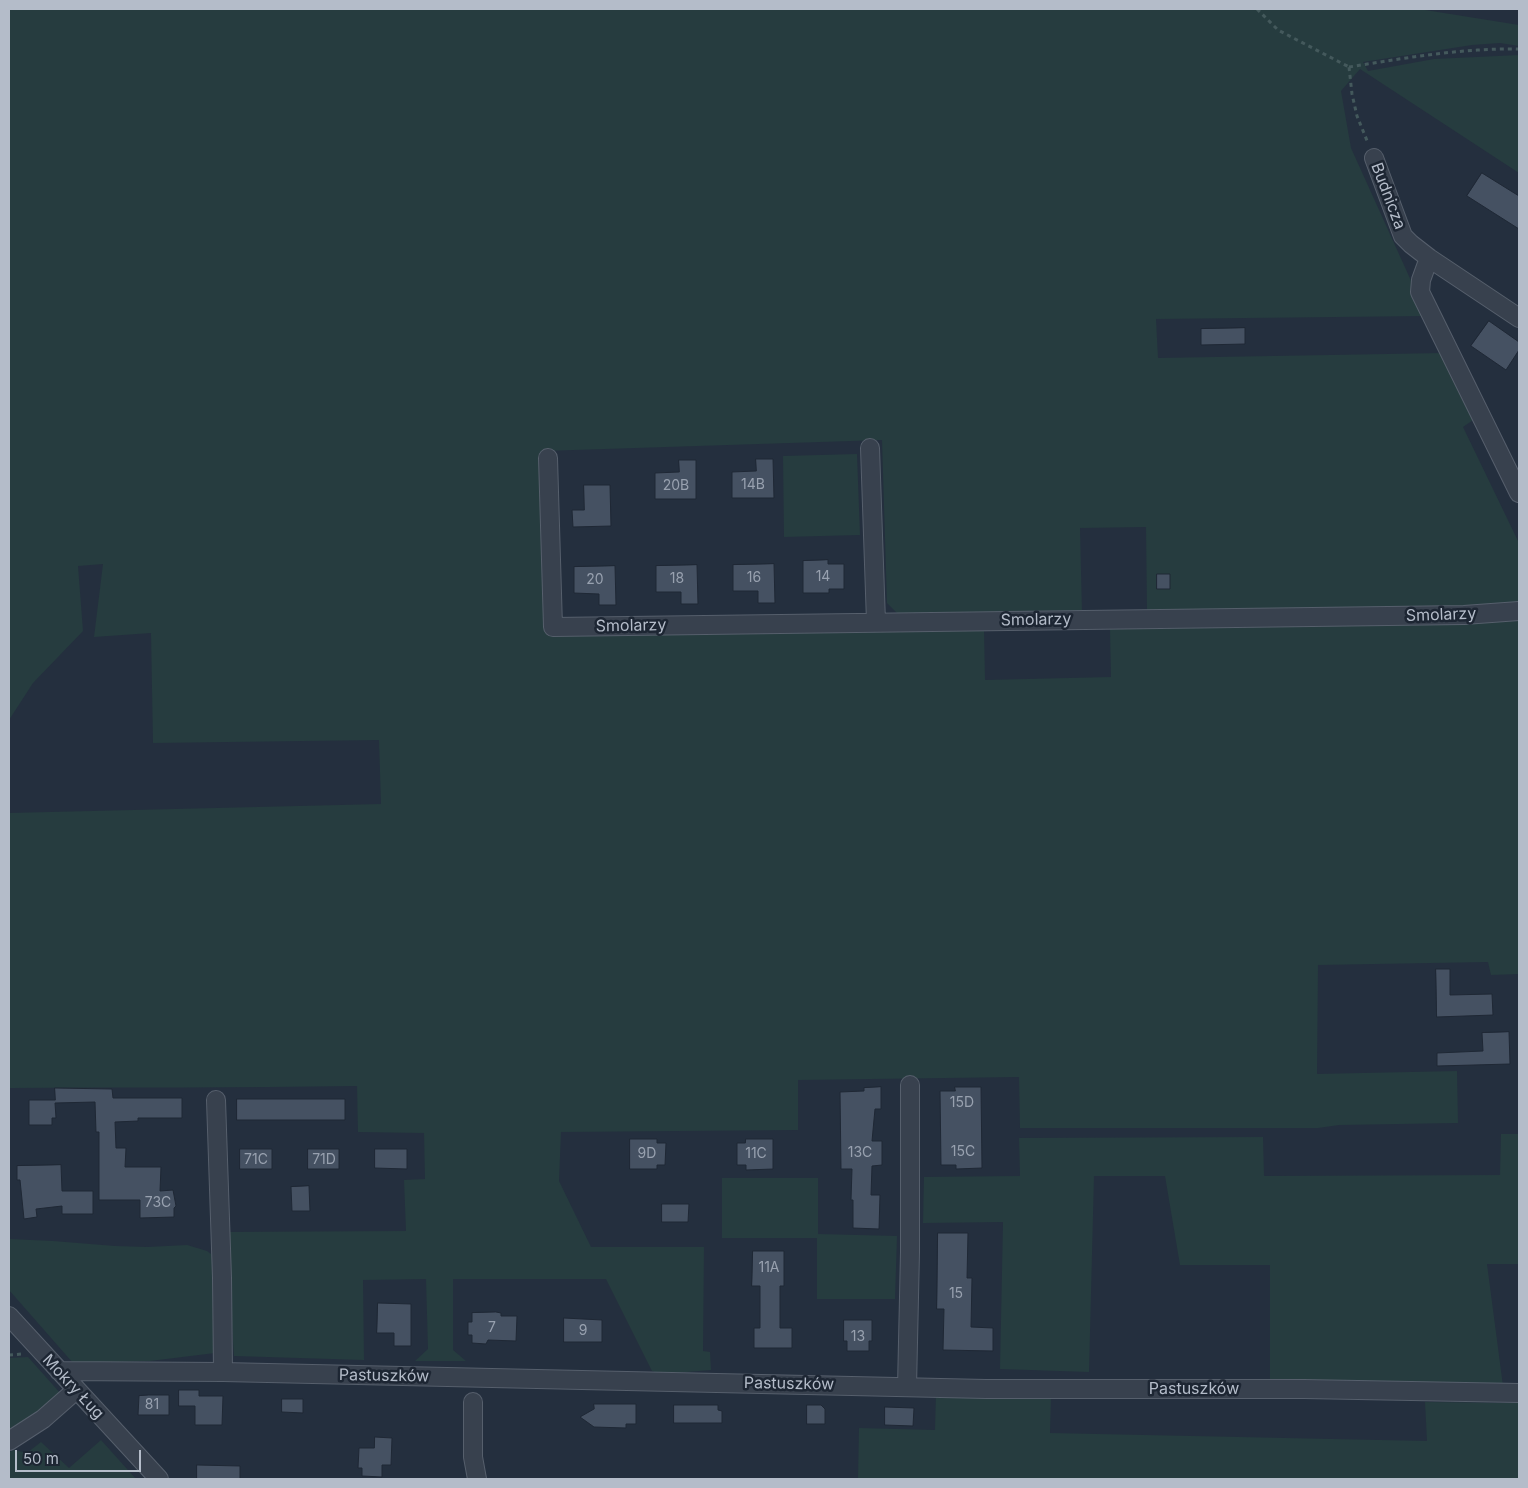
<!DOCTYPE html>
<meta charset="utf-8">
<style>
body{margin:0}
#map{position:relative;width:1528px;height:1488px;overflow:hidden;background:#242f3e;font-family:Inter,sans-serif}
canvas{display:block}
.frame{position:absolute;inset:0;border:10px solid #b4bcc9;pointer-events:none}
.scale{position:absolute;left:15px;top:1450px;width:126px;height:22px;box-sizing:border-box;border:2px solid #b4bcc9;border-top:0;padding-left:6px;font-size:15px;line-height:18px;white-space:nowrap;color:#b4bcc9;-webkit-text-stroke:4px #1d2633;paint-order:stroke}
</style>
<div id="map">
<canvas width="1528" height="1488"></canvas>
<div class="frame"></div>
<div class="scale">50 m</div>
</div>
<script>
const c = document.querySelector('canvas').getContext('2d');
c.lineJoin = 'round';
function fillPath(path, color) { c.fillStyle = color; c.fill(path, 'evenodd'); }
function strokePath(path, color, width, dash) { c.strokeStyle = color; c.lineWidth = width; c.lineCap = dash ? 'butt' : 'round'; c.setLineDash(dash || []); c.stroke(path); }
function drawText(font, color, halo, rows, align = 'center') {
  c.font = font + ' Inter,sans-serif'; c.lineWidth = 5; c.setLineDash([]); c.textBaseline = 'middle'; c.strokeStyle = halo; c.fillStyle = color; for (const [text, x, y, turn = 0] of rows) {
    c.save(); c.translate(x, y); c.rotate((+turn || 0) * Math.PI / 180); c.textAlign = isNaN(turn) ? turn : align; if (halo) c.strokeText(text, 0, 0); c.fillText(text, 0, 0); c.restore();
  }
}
const green = new Path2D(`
 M 9,9 L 1419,9 L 1519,25 L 1519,46 L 1500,43 L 1472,45 L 1363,62 L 1368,71 L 1434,59 L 1519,55 L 1519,173 L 1360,69 L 1341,91 L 1351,148 L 1427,316 L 1156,319 L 1158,358 L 1444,353 L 1476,418 L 1463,427 L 1519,543 L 1519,606 L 1253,611 L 1206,609 L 1147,610 L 1146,527 L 1080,528 L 1082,613 L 899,615 L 887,603 L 882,440 L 543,451 L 547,635 L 984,629 L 985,680 L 1111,677 L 1110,629 L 1519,621 L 1519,974 L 1491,975 L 1488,962 L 1318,965 L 1317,1074 L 1457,1071 L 1458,1123 L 1339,1125 L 1318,1128 L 1020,1128 L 1019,1077 L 798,1080 L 798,1130 L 561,1132 L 559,1181 L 591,1247 L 704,1247 L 703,1351 L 710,1352 L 711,1370 L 663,1374 L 652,1371 L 606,1279 L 453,1279 L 453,1350 L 466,1361 L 415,1361 L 428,1349 L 426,1279 L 363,1280 L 364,1360 L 234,1356 L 226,1232 L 406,1231 L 404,1180 L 425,1179 L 424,1133 L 358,1132 L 357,1086 C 241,1088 125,1087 9,1088 L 9,813 L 381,804 L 379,740 L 153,743 L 151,633 L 94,637 L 103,564 L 78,566 L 83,631 L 33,683 L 9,720 Z
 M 857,454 L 860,535 L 784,537 L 783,456 Z
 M 1501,1134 L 1519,1134 L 1519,1264 L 1487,1264 L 1503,1386 L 1270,1383 L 1270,1265 L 1180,1265 L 1165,1176 L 1094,1176 L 1089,1372 L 1000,1369 L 1003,1222 L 923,1223 L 924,1177 L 1020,1176 L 1019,1138 L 1263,1137 L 1264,1176 L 1500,1175 Z
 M 722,1178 L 818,1178 L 818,1234 L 897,1236 L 895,1299 L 817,1299 L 817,1238 L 722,1238 Z
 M 9,1239 L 53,1241 L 115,1246 L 147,1247 L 187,1245 L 207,1251 L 215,1257 L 215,1353 L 150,1361 L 73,1363 L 9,1290 Z
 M 28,1357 L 61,1394 L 9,1436 L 9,1358 Z
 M 936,1393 L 1051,1396 L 1050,1433 L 1427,1441 L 1425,1402 L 1519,1403 L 1519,1479 L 858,1479 L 859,1428 L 935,1430 Z
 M 101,1440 L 136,1479 L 9,1479 L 9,1452 L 14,1450 L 27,1453 L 41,1442 L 69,1468 Z`);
const building = new Path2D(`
 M 1482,173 L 1519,196 L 1519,229 L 1467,196 Z
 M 1489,321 L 1519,342 L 1519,350 L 1506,370 L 1471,346 Z
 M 1245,328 L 1245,344 L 1201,345 L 1201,329 Z
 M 756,459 L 773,459 L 774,498 L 732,498 L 732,472 L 756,471 Z
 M 679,460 L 696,460 L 696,499 L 655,499 L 655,473 L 679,472 Z
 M 584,485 L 610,485 L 611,526 L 573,527 L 572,510 L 584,510 Z
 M 828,560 L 828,564 L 844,564 L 844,589 L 829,589 L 829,593 L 803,593 L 803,561 Z
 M 774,564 L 775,603 L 758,603 L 758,591 L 733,591 L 733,565 Z
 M 697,565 L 698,604 L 681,604 L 681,592 L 656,592 L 656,566 Z
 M 615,566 L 616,605 L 599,605 L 599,594 L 574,593 L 574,567 Z
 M 1157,574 L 1170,574 L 1170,589 L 1157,589 Z
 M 1436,969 L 1450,969 L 1450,995 L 1492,994 L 1493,1015 L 1437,1017 Z
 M 1509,1032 L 1510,1064 L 1437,1066 L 1437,1053 L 1483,1051 L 1482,1033 Z
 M 881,1087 L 881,1109 L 875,1109 L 872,1141 L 882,1141 L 882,1165 L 872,1166 L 871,1195 L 880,1195 L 879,1229 L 853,1228 L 853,1200 L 851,1200 L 852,1169 L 841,1169 L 840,1092 L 864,1091 L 864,1088 Z
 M 955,1087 L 981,1087 L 982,1168 L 956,1169 L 956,1165 L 941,1165 L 940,1091 L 955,1091 Z
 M 55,1088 L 112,1089 L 113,1098 L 182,1098 L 182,1118 L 138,1118 L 138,1121 L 115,1122 L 116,1148 L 126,1148 L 125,1167 L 161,1167 L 160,1191 L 173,1190 L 176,1206 L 174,1208 L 174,1217 L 140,1218 L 140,1200 L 99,1200 L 99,1132 L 96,1132 L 95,1102 L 55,1103 L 56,1118 L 52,1118 L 52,1125 L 29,1125 L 29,1100 L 55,1100 Z
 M 237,1099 L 345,1099 L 345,1120 L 237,1120 Z
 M 630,1139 L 657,1139 L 657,1143 L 666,1143 L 665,1165 L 657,1165 L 657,1169 L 630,1169 Z
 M 746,1139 L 773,1139 L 773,1169 L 746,1170 L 746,1165 L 737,1165 L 737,1143 L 745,1143 Z
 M 240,1149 L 272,1149 L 272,1169 L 240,1169 Z
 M 308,1149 L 339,1149 L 339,1169 L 308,1169 Z
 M 375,1149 L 407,1149 L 407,1169 L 375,1168 Z
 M 61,1165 L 62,1191 L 93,1191 L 93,1214 L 62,1214 L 62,1206 L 36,1209 L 37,1217 L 24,1219 L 20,1180 L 17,1180 L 17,1166 Z
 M 309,1186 L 310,1211 L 292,1211 L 291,1187 Z
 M 662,1204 L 689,1204 L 688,1222 L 662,1222 Z
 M 938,1233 L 968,1233 L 967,1278 L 972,1278 L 971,1327 L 993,1328 L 993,1351 L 943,1350 L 944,1309 L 937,1309 Z
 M 753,1251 L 784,1251 L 784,1286 L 780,1286 L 780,1328 L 792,1328 L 792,1348 L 754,1348 L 754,1328 L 760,1328 L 760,1286 L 752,1286 Z
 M 378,1303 L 411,1304 L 411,1346 L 394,1346 L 394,1333 L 377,1333 Z
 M 496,1312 L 501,1313 L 501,1316 L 517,1316 L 516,1341 L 488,1340 L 486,1344 L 472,1343 L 472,1335 L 468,1335 L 468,1322 L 472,1322 L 472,1313 Z
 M 564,1318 L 602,1320 L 602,1342 L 564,1342 Z
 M 844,1320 L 872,1320 L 872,1341 L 869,1341 L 869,1351 L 847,1351 L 847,1341 L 844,1341 Z
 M 179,1390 L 199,1390 L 199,1396 L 223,1396 L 222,1425 L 195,1425 L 195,1406 L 179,1406 Z
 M 149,1395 L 169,1395 L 169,1415 L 138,1415 L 139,1396 Z
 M 282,1399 L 303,1399 L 303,1413 L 282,1412 Z
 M 594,1404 L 636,1404 L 636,1424 L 626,1424 L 626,1428 L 594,1427 L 580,1417 L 594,1409 Z
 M 674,1405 L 718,1405 L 718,1410 L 722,1411 L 722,1423 L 674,1423 Z
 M 807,1405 L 821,1405 L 825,1409 L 825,1424 L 807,1424 Z
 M 885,1407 L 914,1408 L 913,1426 L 885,1425 Z
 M 375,1437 L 392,1438 L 391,1465 L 382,1465 L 382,1477 L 362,1476 L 362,1468 L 358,1468 L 359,1448 L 374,1448 Z
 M 197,1465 L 240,1466 L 240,1479 L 197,1479 Z`);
const path = new Path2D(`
 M 1257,9 L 1278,30 L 1349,67
 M 1349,67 C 1405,58 1462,48 1519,49
 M 1349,67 L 1352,94 L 1357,116 L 1368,143
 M 9,1355 L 22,1354`);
const minor = new Path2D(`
 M 1374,158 L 1403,236 L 1411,244 L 1429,258 L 1519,318
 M 1429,258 L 1421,280 L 1420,292 L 1519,493
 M 870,448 L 876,622
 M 548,458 L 553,627 L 1464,615 L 1519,611
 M 216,1100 L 222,1278 L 223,1372
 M 9,1316 L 159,1479
 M 59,1371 L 223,1372 L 986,1389 L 1304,1389 L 1519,1393
 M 907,1387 L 910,1252 L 910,1085
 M 473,1402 L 473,1457 L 477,1479
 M 9,1441 L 43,1419 L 76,1390`);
const numberNames = [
 ["14B",753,485],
 ["20B",676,486],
 ["14",823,577],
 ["16",754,578],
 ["18",677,579],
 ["20",595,580],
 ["15D",962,1103],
 ["15C",963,1152],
 ["13C",860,1153],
 ["9D",647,1154],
 ["11C",756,1154],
 ["71C",256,1160],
 ["71D",324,1160],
 ["73C",158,1203],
 ["11A",769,1268],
 ["15",956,1294],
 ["7",492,1328],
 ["9",583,1331],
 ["13",858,1337],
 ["81",152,1405]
];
const streetNames = [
 ["Budnicza",1388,196,69],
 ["Smolarzy",1441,615,-2],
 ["Smolarzy",1036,620,-1],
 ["Smolarzy",631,626,-1],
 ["Pastuszków",384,1376,1],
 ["Pastuszków",789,1384,1],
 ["Mokry Ług",73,1387,47],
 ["Pastuszków",1194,1389]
];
fillPath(green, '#263c3f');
fillPath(building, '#455162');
strokePath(building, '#1f2835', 1);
strokePath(minor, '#565f6c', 20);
strokePath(path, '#44595c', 3, [4, 4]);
strokePath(minor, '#38414e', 18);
drawText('14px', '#98a1af', null, numberNames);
drawText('16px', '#b4bcc9', '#1d2633', streetNames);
</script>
